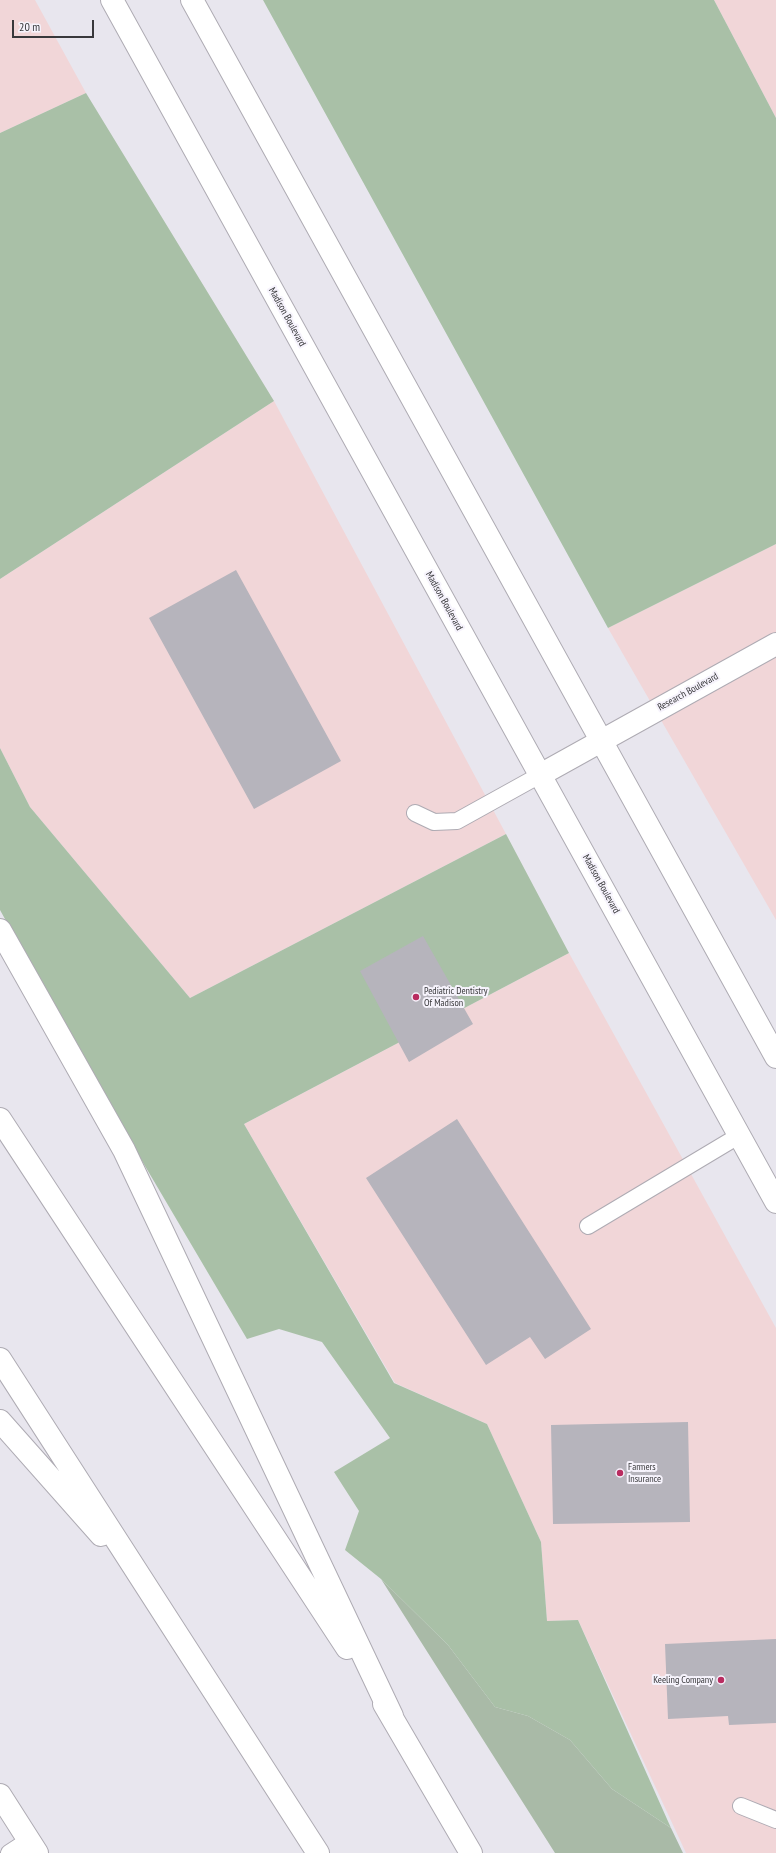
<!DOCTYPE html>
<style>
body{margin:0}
#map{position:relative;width:776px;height:1853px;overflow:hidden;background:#e8e6ee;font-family:"PT Sans Narrow",sans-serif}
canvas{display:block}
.scale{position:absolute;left:12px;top:20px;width:82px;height:18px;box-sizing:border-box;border:2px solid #38383b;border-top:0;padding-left:5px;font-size:12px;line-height:14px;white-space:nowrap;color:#38383b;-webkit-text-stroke:3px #f6f3fc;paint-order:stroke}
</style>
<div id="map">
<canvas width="776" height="1853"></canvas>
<div class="scale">20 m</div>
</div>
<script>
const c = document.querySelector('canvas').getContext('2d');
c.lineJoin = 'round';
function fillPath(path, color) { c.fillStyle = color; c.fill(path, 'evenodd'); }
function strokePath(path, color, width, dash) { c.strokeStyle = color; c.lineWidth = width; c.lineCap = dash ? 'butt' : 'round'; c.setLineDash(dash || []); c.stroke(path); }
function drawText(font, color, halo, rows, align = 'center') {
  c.font = font + ' "PT Sans Narrow",sans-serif'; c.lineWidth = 4; c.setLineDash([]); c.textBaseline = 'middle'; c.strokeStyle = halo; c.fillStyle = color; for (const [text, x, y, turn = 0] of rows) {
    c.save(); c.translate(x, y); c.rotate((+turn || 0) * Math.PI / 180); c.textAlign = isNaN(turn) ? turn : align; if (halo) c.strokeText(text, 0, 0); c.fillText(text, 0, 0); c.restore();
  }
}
const commercial = new Path2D(`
 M 0,0 L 35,0 L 86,93 L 0,133 Z
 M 714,0 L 776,0 L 776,118 Z
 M 274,401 L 506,834 L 190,998 L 30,807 L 0,748 L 0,579 Z
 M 776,544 L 776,920 L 608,628 Z
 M 569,953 L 776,1328 L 776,1853 L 686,1853 L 578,1620 L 547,1621 L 541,1542 L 487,1424 L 395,1383 L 244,1124 Z`);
const green = new Path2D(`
 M 381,1579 L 448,1645 L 495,1707 L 528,1716 L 570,1740 L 612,1789 L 671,1828 L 683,1853 L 555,1853 Z`);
const forest = new Path2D(`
 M 263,0 L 714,0 L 776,118 L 776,544 L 608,628 Z
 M 86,93 L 274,401 L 0,579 L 0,133 Z
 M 0,748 L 30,807 L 190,998 L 506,834 L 569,953 L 244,1124 L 394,1383 L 487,1424 L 541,1542 L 547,1621 L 578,1620 L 671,1828 L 612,1789 L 570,1740 L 528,1716 L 495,1707 L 448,1645 L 381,1579 L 345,1550 L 359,1511 L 334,1472 L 390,1438 L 322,1342 L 279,1329 L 247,1339 L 89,1071 L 0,910 Z`);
const building = new Path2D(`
 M 236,570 L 341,761 L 254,809 L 149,618 Z
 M 423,936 L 473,1024 L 409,1062 L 360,971 Z
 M 457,1119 L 591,1329 L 545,1359 L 530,1337 L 486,1365 L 366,1178 Z
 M 688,1422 L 690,1522 L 553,1524 L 551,1425 Z
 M 776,1639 L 776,1723 L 729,1725 L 728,1716 L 668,1719 L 665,1644 Z`);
const lane = new Path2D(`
 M 415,813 L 434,822 L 457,821 L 540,775
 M 588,1226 L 740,1135
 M 741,1806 L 776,1820
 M 9,1853 L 29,1840`);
const street = new Path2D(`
 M 540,775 L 776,644
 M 0,1795 L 37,1853`);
const secondary = new Path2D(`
 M 112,0 L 776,1202
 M 192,0 L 776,1057`);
const highway = new Path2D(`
 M 0,930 L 124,1150 L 392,1716
 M 0,1119 L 347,1648
 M 0,1359 L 318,1853
 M 0,1421 L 101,1535
 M 384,1704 L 471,1853`);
const markers = [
 [416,997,4,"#b92c60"],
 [620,1473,4,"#b92c60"],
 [721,1680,4,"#b92c60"]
];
const streetNames = [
 ["Madison Boulevard",287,317,61],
 ["Madison Boulevard",444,601,61],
 ["Research Boulevard",688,692,-29],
 ["Madison Boulevard",601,884,61]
];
const poiNames = [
 ["Pediatric Dentistry",424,991],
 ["Of Madison",424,1003],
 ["Farmers",628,1467],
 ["Insurance",628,1479],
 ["Keeling Company",713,1680,"right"]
];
fillPath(commercial, '#f1d6d8');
fillPath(green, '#a9baa7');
fillPath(forest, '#a9c0a7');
fillPath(building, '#b6b4bc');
strokePath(lane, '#aeabb3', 18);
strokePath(street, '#aeabb3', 24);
strokePath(secondary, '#aeabb3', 24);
strokePath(highway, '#aeabb3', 24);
strokePath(lane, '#fff', 16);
strokePath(street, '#fff', 22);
strokePath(secondary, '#fff', 22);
strokePath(highway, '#fff', 22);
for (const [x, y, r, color] of markers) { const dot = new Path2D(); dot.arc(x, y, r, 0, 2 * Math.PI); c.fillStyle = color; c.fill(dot); strokePath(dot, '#f6f3fc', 1.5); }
drawText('10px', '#38383b', '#f6f3fc', streetNames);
drawText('10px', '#38383b', '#f6f3fc', poiNames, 'left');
</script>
